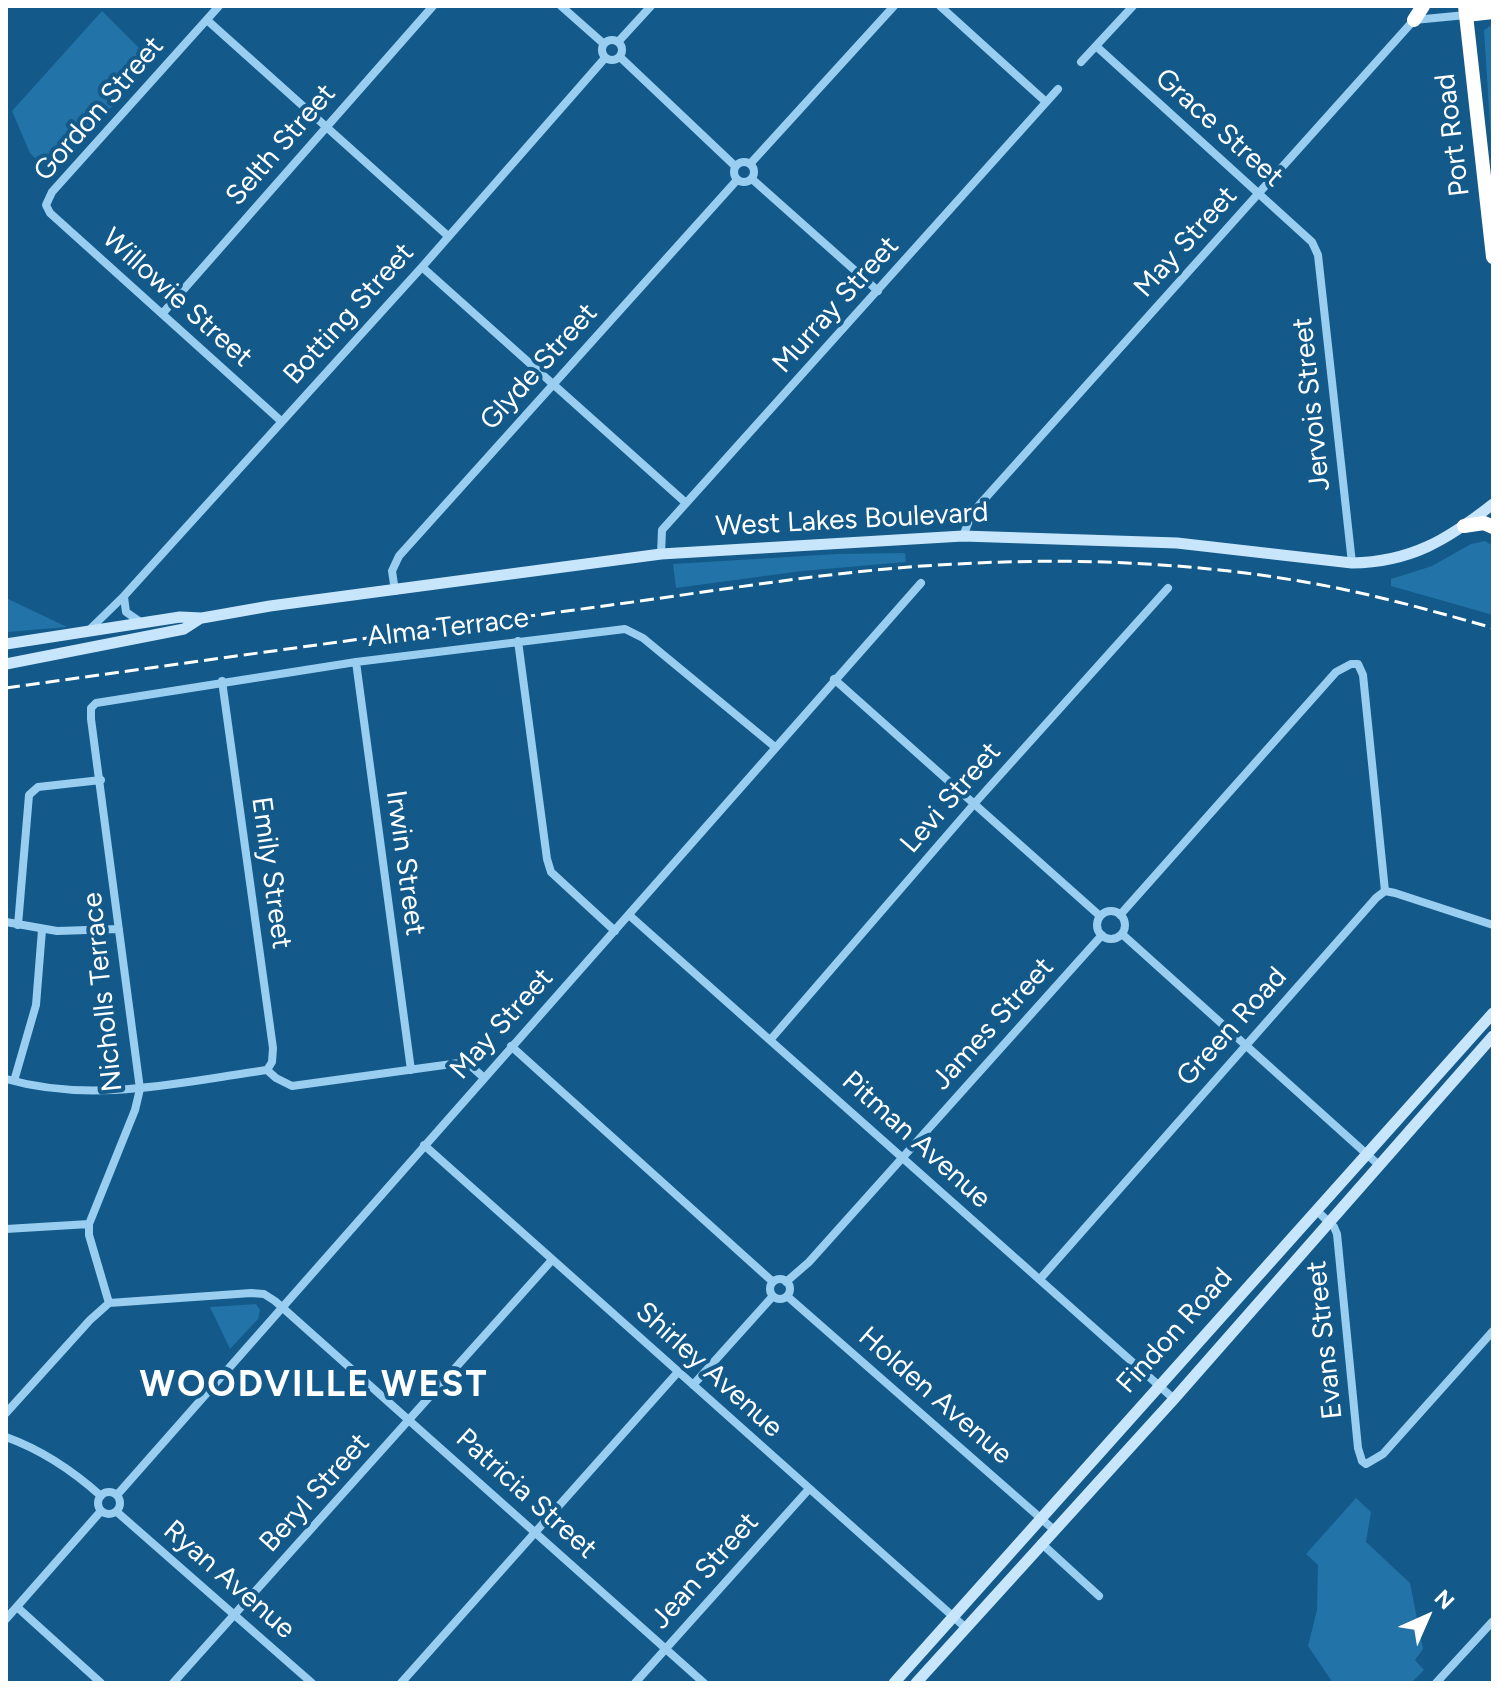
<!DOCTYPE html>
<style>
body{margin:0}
#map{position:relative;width:1499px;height:1689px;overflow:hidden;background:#135989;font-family:Figtree,sans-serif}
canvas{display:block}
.frame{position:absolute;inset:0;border:8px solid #fff;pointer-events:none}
.north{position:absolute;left:1387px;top:1577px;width:80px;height:80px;-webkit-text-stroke:6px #135989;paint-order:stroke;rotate:45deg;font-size:22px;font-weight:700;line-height:32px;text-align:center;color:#fff}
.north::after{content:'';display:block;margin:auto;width:28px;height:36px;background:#fff;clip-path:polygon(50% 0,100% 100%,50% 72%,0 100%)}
</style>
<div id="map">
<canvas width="1499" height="1689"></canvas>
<div class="frame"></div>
<div class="north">N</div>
</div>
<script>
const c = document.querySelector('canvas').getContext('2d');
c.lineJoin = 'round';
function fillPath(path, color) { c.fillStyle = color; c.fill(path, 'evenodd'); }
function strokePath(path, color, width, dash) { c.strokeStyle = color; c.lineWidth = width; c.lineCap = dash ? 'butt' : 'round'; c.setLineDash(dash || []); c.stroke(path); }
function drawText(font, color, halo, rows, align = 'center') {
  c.font = font + ' Figtree,sans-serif'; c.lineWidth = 8; c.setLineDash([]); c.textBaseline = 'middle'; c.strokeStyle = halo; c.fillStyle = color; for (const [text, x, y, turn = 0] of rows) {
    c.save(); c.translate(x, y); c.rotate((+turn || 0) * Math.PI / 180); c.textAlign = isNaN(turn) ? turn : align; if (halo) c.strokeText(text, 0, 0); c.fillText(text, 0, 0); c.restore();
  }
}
const green = new Path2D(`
 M 102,11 L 152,61 L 52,175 L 30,153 L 12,111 Z
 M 1493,24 L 1493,172 L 1484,30 Z
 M 1485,541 L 1493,546 L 1493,615 L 1391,586 L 1391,579 L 1432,566 L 1471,544 Z
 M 905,553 L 906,562 L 802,571 L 676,588 L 673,564 L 837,554 Z
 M 6,598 L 67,627 L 8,632 L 6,630 Z
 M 256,1304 L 260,1310 L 258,1319 L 230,1349 L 210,1307 Z
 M 1356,1498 L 1371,1512 L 1366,1542 L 1410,1583 L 1423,1649 L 1415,1660 L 1424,1670 L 1411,1683 L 1333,1683 L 1308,1646 L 1317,1610 L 1318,1565 L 1306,1554 Z`);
const street = new Path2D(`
 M 219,6 L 52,192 L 46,205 L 50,213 L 281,421
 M 561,6 L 604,44
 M 940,6 L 1046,102
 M 207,20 L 448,236
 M602 50a10 10 0 1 1 20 0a10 10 0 1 1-20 0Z
 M 618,42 L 651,6
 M 1096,46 L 1312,242 L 1318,255 L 1352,563
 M 620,57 L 735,166
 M 1081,62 L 1133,6
 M734 172a10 10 0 1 1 20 0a10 10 0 1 1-20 0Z
 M 750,164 L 894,6
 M 752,179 L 878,291
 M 422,267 L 686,503
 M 162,314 L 433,6
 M 963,536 L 971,516 L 980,504 L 1414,20 L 1466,15
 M 661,554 L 662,530 L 1058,89
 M 395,591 L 392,571 L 399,556 L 737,180
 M 124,597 L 126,612 L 142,623
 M 87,632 L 124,596 L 422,267 L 605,58
 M 518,641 L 547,859 L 551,872 L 615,931
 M 356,662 L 411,1070
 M 834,679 L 1100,916
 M 222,681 L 273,1048 L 272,1062 L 267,1070
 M1097 925a14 14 0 1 1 28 0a14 14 0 1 1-28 0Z
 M 629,915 L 1174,1399
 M 1120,915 L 1336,672 L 1351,664 L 1358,664 L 1363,675 L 1385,891
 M 6,922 L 57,931 L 119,929
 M 18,925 L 29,795 L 38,787 L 101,780
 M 1122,934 L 1380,1166
 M 771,1039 L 974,804 L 1168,588
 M 511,1046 L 773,1282
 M 6,1079 C 93,1104 180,1082 267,1070 L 276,1078 L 292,1086 L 459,1063 L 472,1067 L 483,1077
 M 14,1081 L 36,1005 L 42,930
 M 424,1145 L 966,1628
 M 1316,1210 L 1334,1227 L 1337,1234 L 1358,1448 L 1362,1461 L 1366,1464 L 1383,1454 L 1493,1331
 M 6,1229 L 89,1224
 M 1040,1279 L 1376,898 L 1385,891 L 1395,893 L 1493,925
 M770 1289a10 10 0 1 1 20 0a10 10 0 1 1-20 0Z
 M 786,1282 L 809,1262 L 1102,935
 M 787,1296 L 1053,1529
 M 109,1303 L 251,1293 L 264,1294 L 275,1301 L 704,1683
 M 693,1385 L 773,1296
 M 6,1413 L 90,1320 L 109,1303 L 89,1235 L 89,1224 L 135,1110 L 140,1089 L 91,719 L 91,708 L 96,703 L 356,662 L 625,629 L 643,638 L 775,747
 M 6,1437 C 42,1450 72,1470 101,1496
 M98 1503a11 11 0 1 1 22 0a11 11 0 1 1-22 0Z
 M 117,1495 L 921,583
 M 117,1512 L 312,1683
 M 1041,1543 L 1099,1596
 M 17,1607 L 101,1683
 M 6,1619 L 101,1511
 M 173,1683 L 552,1260
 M 401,1683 L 678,1372
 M 635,1683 L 809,1489
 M 1436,1683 L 1493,1621`);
const secondary = new Path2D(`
 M 6,644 L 180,617 L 202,618 L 270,606 L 661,554 L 963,536 L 1177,543 L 1352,563 C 1411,562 1447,540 1493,504
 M 6,664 L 184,629 L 201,618
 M 894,1683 L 1493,1013
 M 916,1683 L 1174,1399 L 1493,1036`);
const highway = new Path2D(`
 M 1465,6 L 1493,257
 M 1466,15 L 1493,12
 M 1414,20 L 1423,6
 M 1464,526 L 1484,523 L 1493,527`);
const rail = new Path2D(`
 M 6,688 C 200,661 395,634 589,608 C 711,592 834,570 956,564 C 1081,557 1210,563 1332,587 C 1387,598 1440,613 1493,628`);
const streetNames = [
 ["Gordon Street",99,109,-49],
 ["Grace Street",1219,128,42],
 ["Port Road",1453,135,-97],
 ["Selth Street",281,145,-49],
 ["May Street",1186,242,-48],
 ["Willowie Street",177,298,42],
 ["Murray Street",836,305,-48],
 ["Botting Street",349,314,-48],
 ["Glyde Street",539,367,-48],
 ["Jervois Street",1312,404,-96],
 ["West Lakes Boulevard",852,520,-3],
 ["Alma Terrace",448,628,-7],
 ["Levi Street",951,798,-49],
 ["Irwin Street",405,863,82],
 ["Emily Street",271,873,82],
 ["Nicholls Terrace",103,992,-96],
 ["May Street",502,1024,-48],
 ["James Street",993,1024,-48],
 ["Green Road",1232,1027,-48],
 ["Pitman Avenue",916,1140,42],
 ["Findon Road",1175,1331,-48],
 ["Evans Street",1325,1340,-96],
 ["Shirley Avenue",709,1370,42],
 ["Holden Avenue",935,1396,41],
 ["Beryl Street",315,1493,-48],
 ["Patricia Street",526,1494,42],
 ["Jean Street",705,1571,-48],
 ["Ryan Avenue",229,1580,41]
];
const districtNames = [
 ["WOODVILLE WEST",314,1385]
];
fillPath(green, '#2273a7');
strokePath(street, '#99cef0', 8);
strokePath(secondary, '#c7e6fb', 11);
strokePath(highway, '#fff', 14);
strokePath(rail, '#fff', 3, [14, 6]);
drawText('28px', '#fff', '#135989', streetNames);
c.letterSpacing = '2px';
drawText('bold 36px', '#fff', '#135989', districtNames);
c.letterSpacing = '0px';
</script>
